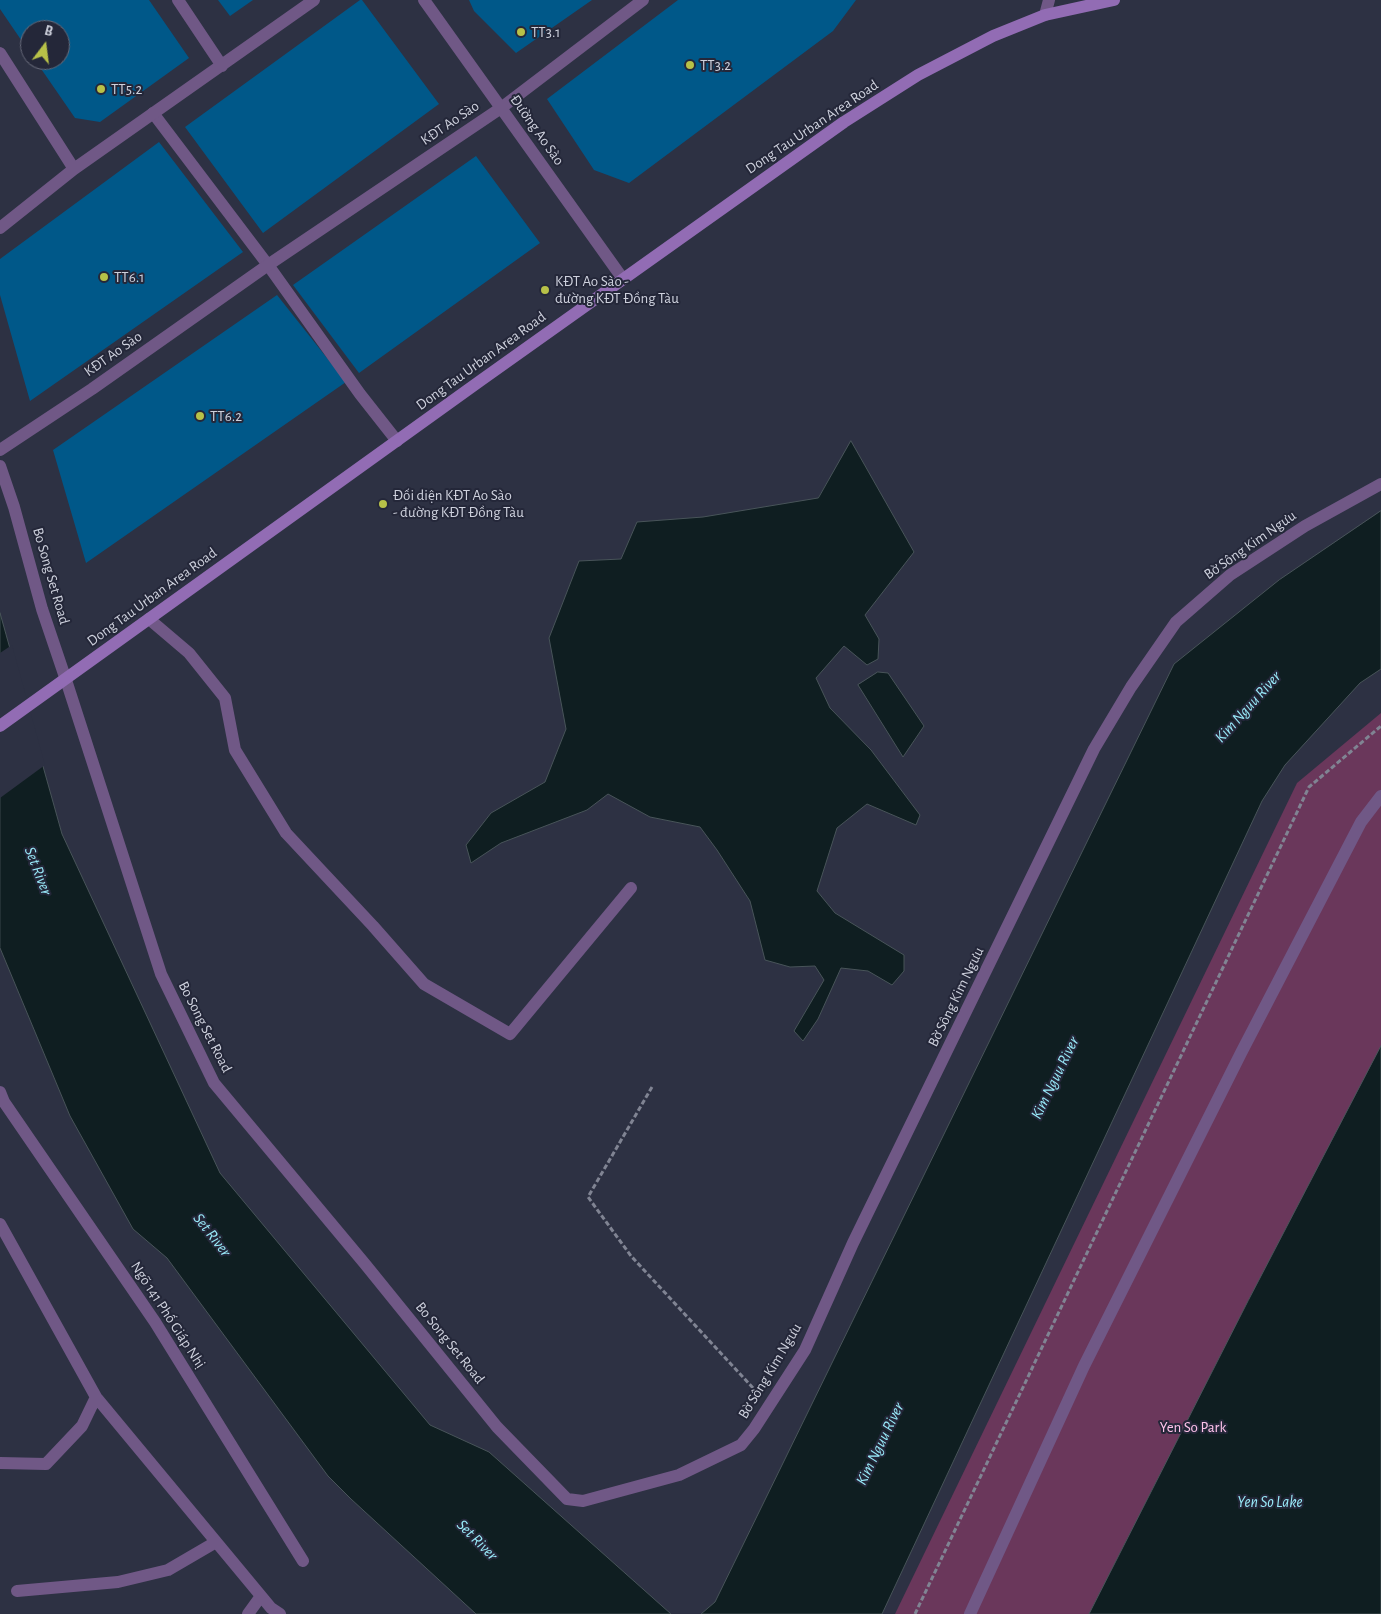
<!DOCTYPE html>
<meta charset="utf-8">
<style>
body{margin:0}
#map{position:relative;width:1381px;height:1614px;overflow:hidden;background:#2d3143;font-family:"Alegreya Sans",sans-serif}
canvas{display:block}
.north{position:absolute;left:20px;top:20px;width:50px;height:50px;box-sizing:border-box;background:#242739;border:1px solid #686b7b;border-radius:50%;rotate:15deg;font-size:14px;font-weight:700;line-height:20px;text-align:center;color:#ced1dd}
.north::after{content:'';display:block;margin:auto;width:18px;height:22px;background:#b7c148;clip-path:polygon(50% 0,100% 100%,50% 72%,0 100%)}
</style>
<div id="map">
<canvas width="1381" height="1614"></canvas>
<div class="north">B</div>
</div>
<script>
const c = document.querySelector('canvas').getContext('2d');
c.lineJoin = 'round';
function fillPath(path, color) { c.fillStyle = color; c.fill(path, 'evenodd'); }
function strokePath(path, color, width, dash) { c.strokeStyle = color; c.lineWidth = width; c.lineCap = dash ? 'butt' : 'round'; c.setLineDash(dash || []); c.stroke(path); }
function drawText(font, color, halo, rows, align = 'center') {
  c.font = font + ' "Alegreya Sans",sans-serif'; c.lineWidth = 4; c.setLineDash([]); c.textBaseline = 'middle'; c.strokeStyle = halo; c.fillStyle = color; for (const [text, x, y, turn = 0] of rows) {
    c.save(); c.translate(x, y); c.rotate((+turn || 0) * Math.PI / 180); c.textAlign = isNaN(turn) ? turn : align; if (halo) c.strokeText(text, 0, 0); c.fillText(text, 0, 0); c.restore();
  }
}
const green = new Path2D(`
 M 1381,713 L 1381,1614 L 895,1614 L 1297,783 Z`);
const water = new Path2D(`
 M 851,441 L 914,552 L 865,615 L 879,639 L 878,659 L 867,665 L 844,646 L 816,678 L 830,708 L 871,750 L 920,815 L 916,825 L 867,804 L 837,828 L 817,891 L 835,913 L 904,955 L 904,971 L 892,985 L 868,971 L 841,968 L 818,1019 L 803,1041 L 794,1031 L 824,980 L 815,966 L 790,967 L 765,960 L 750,901 L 717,850 L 700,827 L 650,817 L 608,794 L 587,810 L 501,843 L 471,863 L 466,845 L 491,813 L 545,782 L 566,729 L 549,638 L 579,561 L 621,559 L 637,522 L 703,517 L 818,498 Z
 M 1381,511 L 1381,669 L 1360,683 L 1285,765 L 1262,801 L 882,1614 L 701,1614 L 715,1602 L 1174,664 L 1279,580 Z
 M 0,613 L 62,834 L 220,1173 L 430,1425 L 489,1452 L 671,1614 L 476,1614 L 351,1499 L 328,1476 L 167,1258 L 133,1229 L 70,1116 L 0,948 Z
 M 878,672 L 888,673 L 924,726 L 903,757 L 858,685 Z
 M 1381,1046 L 1381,1614 L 1089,1614 L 1248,1301 Z`);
const pier = new Path2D(`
 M 12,645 L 45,765 L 0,798 L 0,653 Z`);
const building = new Path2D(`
 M 0,0 L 149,0 L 189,58 L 100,122 L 75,118 L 35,60 L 60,60 L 60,30 L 30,30 L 30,53 L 0,9 Z
 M 218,0 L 253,0 L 230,16 Z
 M 360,0 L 362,0 L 439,104 L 263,233 L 185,127 Z
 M 469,0 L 592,0 L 516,53 L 474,11 Z
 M 678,0 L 856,0 L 833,31 L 629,183 L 594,170 L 547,99 Z
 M 159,142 L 243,252 L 30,401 L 0,295 L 0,259 Z
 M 476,156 L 540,243 L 359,373 L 293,285 Z
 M 277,295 L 346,382 L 86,563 L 53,450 Z`);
const path = new Path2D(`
 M 652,1087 L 588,1197 L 631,1256 L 754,1389
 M 915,1614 L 1309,787 L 1381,726`);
const service = new Path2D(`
 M 153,113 L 268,265 L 360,394 L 397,441
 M 149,619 L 189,653 L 225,698 L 235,750 L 286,833 L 373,926 L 424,984 L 510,1034 L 631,888
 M 0,1224 L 96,1397 L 271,1608 L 280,1614
 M 0,1463 L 46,1464 L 82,1426 L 96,1397
 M 17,1591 L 118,1582 L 168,1570 L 216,1542
 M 248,1614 L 261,1596
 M 970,1614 L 1084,1366 L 1241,1053 L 1361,822 L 1381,796`);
const minor = new Path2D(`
 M 178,0 L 222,66
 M 424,0 L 623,279
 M 1045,15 L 1049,0
 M 0,53 L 74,169
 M 0,228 L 74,169 L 314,0
 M 0,450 L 92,389 L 268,265 L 501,108 L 643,0
 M 66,680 L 161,974 L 214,1083 L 365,1264 L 497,1427 L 567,1499 L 583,1501 L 679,1475 L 741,1445 L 754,1429 L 805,1350 L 853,1243 L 1094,749 L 1131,687 L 1176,622 L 1230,575 L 1305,526 L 1381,484
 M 0,1092 L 4,1102 L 155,1322 L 303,1561`);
const tertiary = new Path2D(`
 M 0,466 L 14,507 L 42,609 L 66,680`);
const secondary = new Path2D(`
 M 0,726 L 480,381 L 844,122 L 918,75 L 993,36 L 1045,15 L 1114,0`);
const markers = [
 [521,32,5,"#b7c148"],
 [690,65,5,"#b7c148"],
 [101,89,5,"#b7c148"],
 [104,277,5,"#b7c148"],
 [545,290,5,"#b7c148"],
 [200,416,5,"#b7c148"],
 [383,504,5,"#b7c148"]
];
const poiNames = [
 ["TT3.1",531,32],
 ["TT3.2",700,65],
 ["TT5.2",111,89],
 ["TT6.1",114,277],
 ["KĐT Ao Sào -",555,281],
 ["đường KĐT Đồng Tàu",555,298],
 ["TT6.2",210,416],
 ["Đối diện KĐT Ao Sào",393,495],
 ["- đường KĐT Đồng Tàu",393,512]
];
const streetNames = [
 ["KĐT Ao Sào",450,123,-34],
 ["Dong Tau Urban Area Road",812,127,-34],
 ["Đường Ao Sào",537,130,55],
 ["KĐT Ao Sào",113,354,-35],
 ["Dong Tau Urban Area Road",481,361,-36],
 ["Bờ Sông Kim Ngưu",1250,545,-35],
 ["Bo Song Set Road",51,576,74],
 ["Dong Tau Urban Area Road",152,597,-36],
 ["Bờ Sông Kim Ngưu",956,997,-64],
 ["Bo Song Set Road",205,1027,63],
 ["Ngõ 141 Phố Giáp Nhị",168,1315,57],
 ["Bo Song Set Road",450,1343,51],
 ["Bờ Sông Kim Ngưu",770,1371,-59]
];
const parkNames = [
 ["Yen So Park",1193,1427]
];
const waterNames = [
 ["Kim Nguu River",1248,707,-48],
 ["Set River",38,871,69],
 ["Kim Nguu River",1055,1078,-64],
 ["Set River",212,1235,52],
 ["Kim Nguu River",880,1444,-64],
 ["Yen So Lake",1270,1502],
 ["Set River",477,1540,45]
];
fillPath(green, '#6a375b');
fillPath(water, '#0f1e21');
strokePath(water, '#485459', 1);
fillPath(pier, '#2d3143');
fillPath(building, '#005889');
strokePath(path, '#808493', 3, [5, 2.5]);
strokePath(service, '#705886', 12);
strokePath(minor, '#705886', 12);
strokePath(tertiary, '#705886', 12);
strokePath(secondary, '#926cb4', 12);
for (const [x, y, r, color] of markers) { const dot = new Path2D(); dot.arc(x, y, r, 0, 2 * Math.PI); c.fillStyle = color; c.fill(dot); strokePath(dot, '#242739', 2); }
drawText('15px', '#ced1dd', '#242739', poiNames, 'left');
drawText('15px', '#ced1dd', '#242739', streetNames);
drawText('15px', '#fec3ea', '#242739', parkNames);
drawText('italic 16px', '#99ebfa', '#242739', waterNames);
</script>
